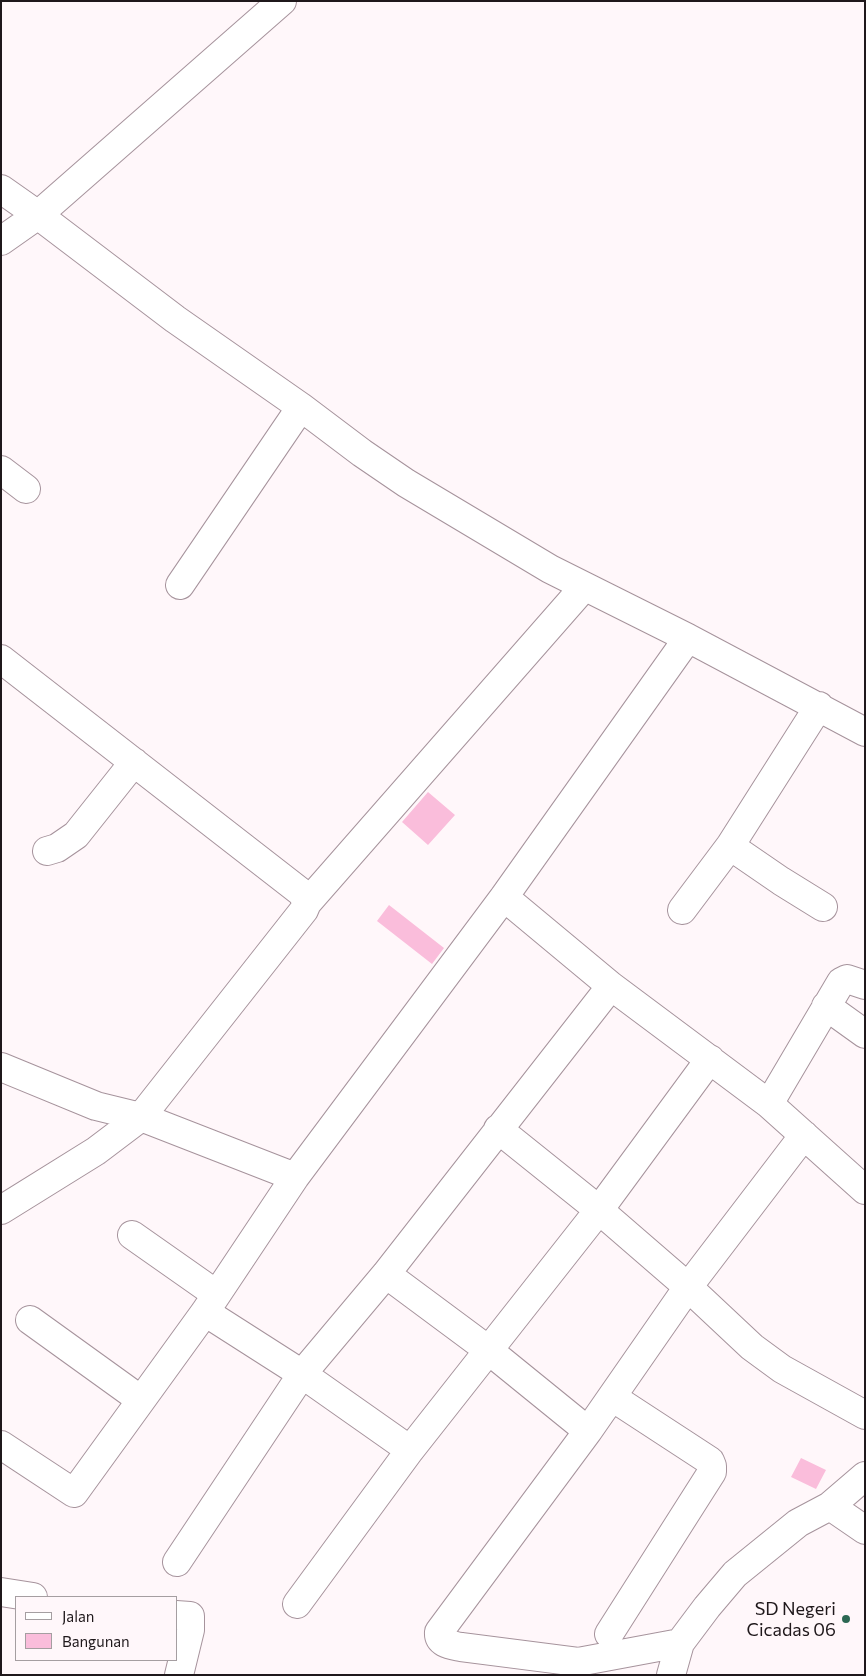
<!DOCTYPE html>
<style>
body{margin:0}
#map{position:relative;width:866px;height:1676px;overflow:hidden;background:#fff7fa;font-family:Commissioner,sans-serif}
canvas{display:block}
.frame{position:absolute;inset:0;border:2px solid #1f181b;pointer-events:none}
.legend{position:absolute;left:15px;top:1596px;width:162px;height:65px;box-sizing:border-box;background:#fff7fa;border:1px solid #a59ea1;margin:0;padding:6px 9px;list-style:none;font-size:15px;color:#1f181b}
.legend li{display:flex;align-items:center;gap:10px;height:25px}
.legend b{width:25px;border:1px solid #a59ea1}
</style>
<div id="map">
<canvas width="866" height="1676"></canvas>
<div class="frame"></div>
<ul class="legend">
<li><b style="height:6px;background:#fff"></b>Jalan</li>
<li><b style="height:14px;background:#fabddb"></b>Bangunan</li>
</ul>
</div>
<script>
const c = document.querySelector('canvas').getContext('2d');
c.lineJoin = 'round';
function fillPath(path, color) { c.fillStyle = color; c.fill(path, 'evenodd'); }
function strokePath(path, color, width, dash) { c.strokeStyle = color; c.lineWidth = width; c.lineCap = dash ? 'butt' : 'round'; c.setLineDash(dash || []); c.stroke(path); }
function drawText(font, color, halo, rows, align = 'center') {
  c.font = font + ' Commissioner,sans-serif'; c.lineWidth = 4.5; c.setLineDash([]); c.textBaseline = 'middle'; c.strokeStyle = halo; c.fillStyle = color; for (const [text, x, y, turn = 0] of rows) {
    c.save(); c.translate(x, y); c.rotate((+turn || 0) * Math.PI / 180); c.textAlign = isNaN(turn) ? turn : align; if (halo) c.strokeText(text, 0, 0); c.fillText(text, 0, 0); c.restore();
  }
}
const building = new Path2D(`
 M 428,792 L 455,815 L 428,845 L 402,822 Z
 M 389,905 L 444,948 L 432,964 L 377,921 Z
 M 801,1458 L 826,1470 L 816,1489 L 791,1477 Z`);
const street = new Path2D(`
 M 1,189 L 38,215 L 175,319 L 301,407 L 362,453 L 406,483 L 550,569 L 688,638 L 865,732
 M 1,241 L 38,215 L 282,1
 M 1,470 L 26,489
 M 180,585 L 301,407
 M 1,659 L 302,893 L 307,903 L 304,910 L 141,1117 L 96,1151 L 1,1210
 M 730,846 L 781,881 L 823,907
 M 47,851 L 57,848 L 76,835 L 134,762
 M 504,897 L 611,986 L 769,1104 L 865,1190
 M 307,903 L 584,587
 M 682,910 L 730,846 L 819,706
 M 826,1006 L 865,1034
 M 1,1067 L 96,1106 L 141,1117 L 295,1177
 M 769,1104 L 841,982 L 847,979 L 865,985
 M 498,1129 L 599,1210 L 688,1287 L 752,1347 L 782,1369 L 865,1415
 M 132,1235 L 216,1294
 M 386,1274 L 487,1349 L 588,1431
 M 205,1312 L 302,1374 L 410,1450
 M 30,1320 L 141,1400
 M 1,1445 L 74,1493 L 205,1312 L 295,1177 L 504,897 L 688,638
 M 830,1506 L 865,1530
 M 177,1562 L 302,1374 L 386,1274 L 611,986
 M 1,1592 L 33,1597
 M 297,1604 L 410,1450 L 599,1210 L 710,1059
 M 176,1615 L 190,1616 L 190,1630 L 179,1675
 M 609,1634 L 712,1472 L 712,1466 L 710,1461 L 612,1397
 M 680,1643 L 578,1662 L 461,1647 C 451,1645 438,1644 439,1632 L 588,1431 L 688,1287 L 804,1135
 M 671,1675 L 680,1643 L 707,1607 L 735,1574 L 798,1523 L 830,1506 L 865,1476`);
const markers = [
 [846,1619,5,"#2c6853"]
];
const poiNames = [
 ["SD Negeri",836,1609],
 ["Cicadas 06",836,1630]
];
fillPath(building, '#fabddb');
strokePath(street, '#a6939c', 30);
strokePath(street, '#fff', 28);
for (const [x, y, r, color] of markers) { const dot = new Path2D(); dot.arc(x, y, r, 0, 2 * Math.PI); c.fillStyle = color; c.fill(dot); strokePath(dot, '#fff7fa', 2); }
drawText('18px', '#1f181b', '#fff7fa', poiNames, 'right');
</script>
